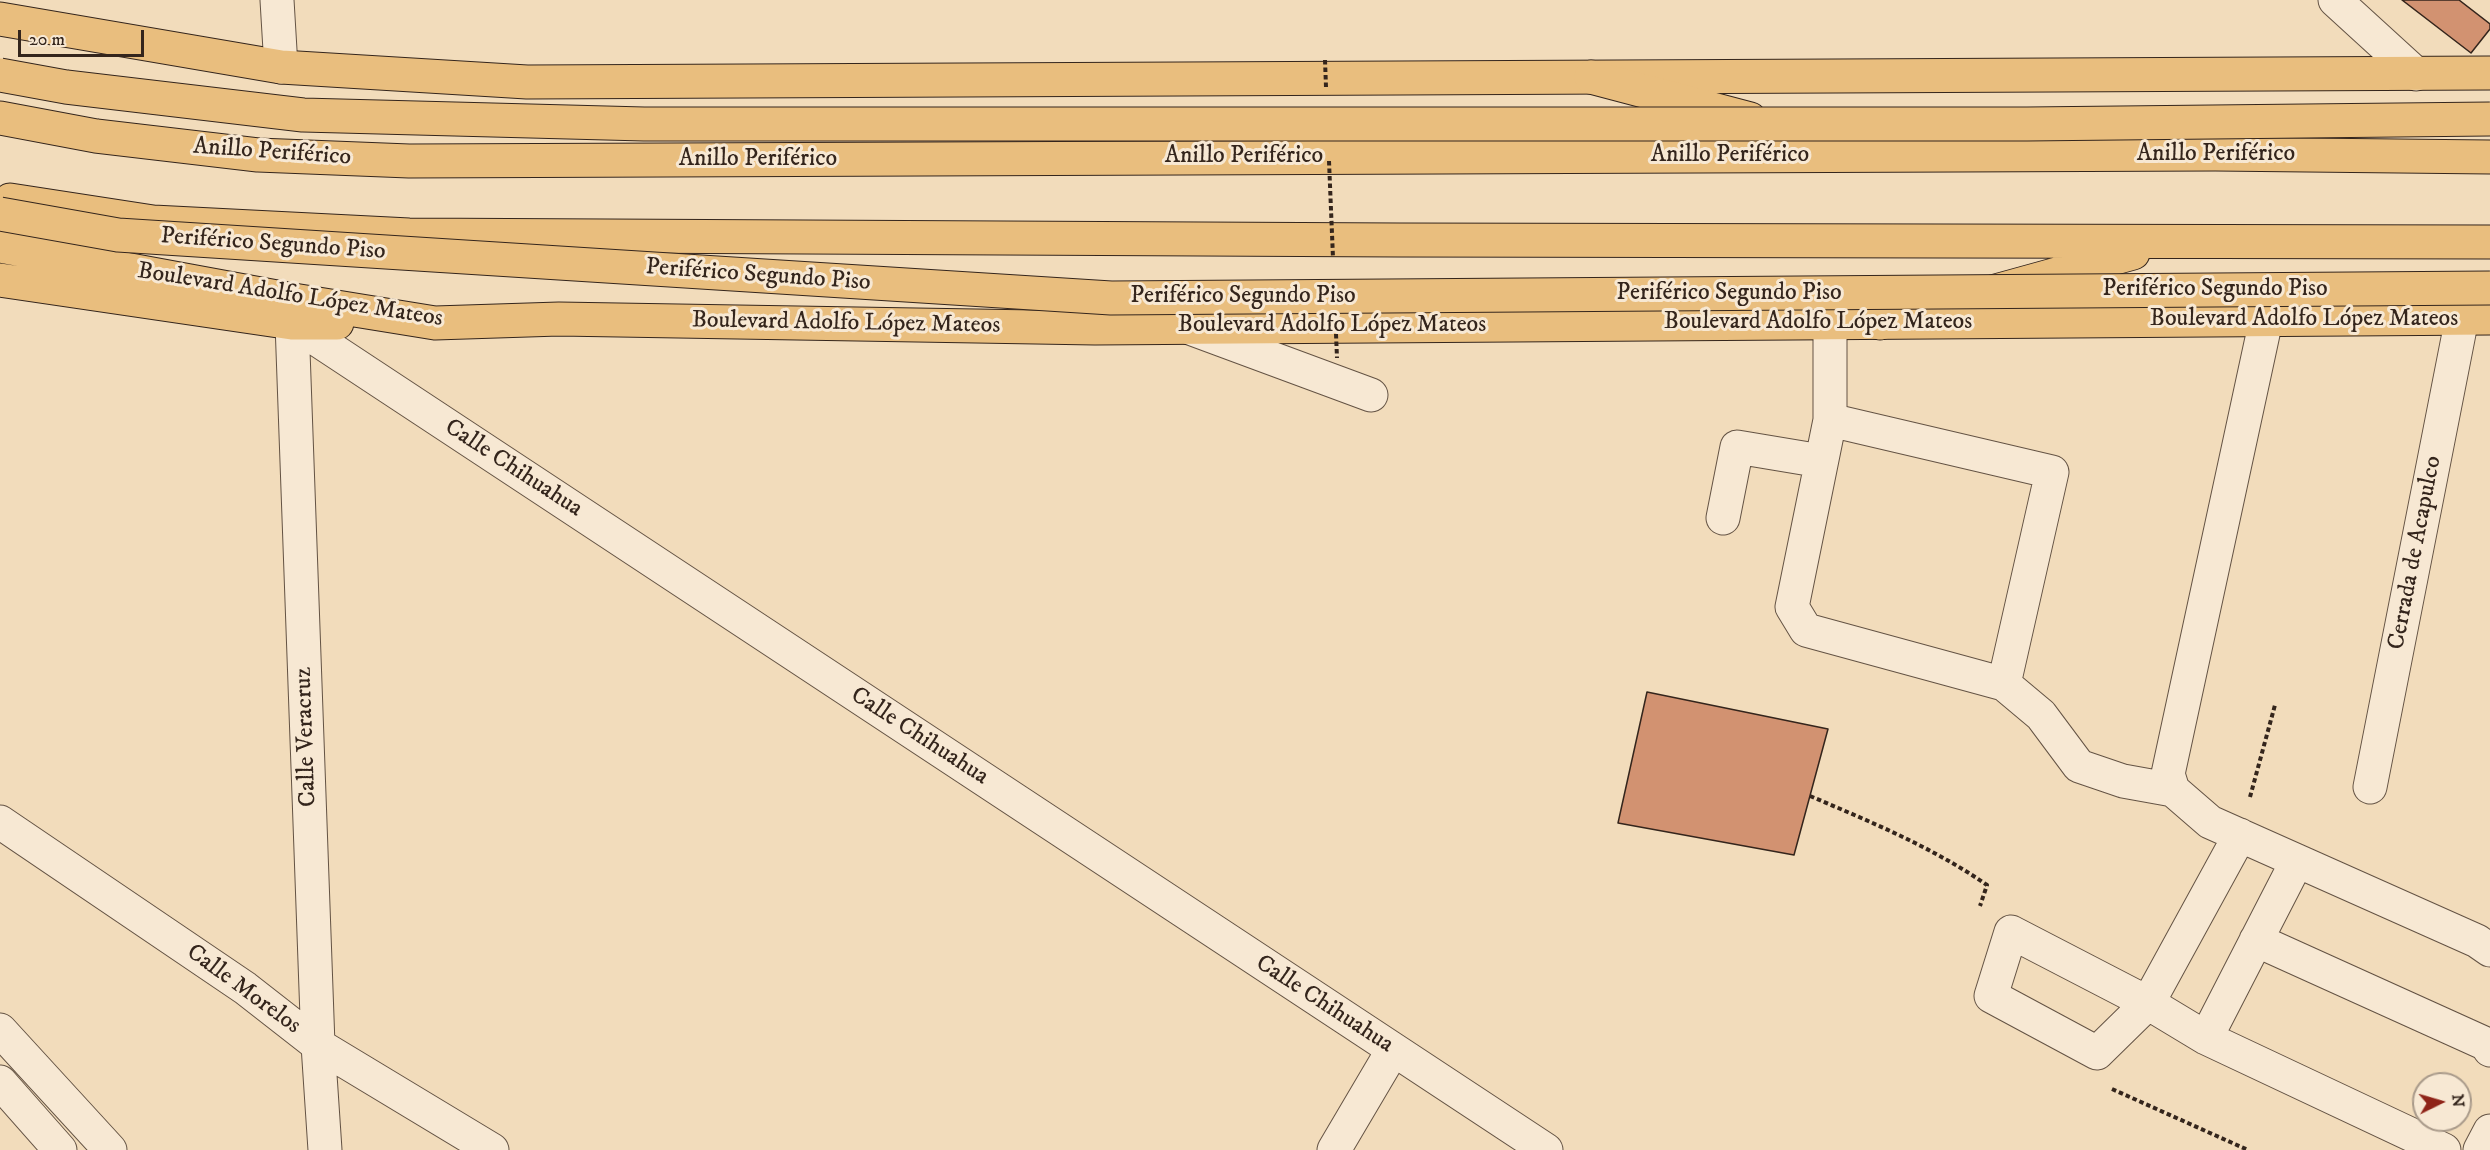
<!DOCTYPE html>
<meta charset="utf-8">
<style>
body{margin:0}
#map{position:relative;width:2490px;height:1150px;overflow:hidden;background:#f2dcbb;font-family:"IM FELL DW Pica",serif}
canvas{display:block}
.north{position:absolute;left:2412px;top:1072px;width:60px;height:60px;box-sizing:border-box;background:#f7e8d3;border:2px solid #a99a8a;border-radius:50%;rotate:85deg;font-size:16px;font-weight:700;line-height:24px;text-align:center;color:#34251c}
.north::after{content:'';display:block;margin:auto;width:21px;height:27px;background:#8f2418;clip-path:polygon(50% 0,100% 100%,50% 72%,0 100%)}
.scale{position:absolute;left:18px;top:30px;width:126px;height:27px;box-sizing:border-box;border:3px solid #34251c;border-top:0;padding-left:8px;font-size:18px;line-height:21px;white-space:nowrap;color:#34251c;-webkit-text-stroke:4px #f7e8d3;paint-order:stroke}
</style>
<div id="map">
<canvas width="2490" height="1150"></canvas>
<div class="north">N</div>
<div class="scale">20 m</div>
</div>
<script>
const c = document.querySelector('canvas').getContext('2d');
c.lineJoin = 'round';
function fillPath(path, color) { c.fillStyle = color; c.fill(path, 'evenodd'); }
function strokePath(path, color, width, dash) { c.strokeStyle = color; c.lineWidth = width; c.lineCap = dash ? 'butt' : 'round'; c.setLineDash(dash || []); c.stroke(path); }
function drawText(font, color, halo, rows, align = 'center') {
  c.font = font + ' "IM FELL DW Pica",serif'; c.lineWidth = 6; c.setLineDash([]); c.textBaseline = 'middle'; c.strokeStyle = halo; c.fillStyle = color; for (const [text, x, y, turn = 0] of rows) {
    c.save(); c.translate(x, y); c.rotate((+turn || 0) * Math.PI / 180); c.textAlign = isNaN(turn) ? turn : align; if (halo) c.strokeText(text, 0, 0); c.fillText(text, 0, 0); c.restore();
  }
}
const building = new Path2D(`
 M 2402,0 L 2459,0 L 2490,24 L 2490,29 L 2471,53 Z
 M 1647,692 L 1828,729 L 1794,855 L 1618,823 Z`);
const path = new Path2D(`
 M 1810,796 C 1871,822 1932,847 1987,885 L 1980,906
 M 2250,797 L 2275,705
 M 2112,1089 L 2248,1150`);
const minor = new Path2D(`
 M 277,0 L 281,67
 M 2335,0 L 2416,74
 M 2266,320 L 2168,774 L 2173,790 L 2210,822 L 2477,941 L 2490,950
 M 292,323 L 1546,1150
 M 292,323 L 318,1045 L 325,1150
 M 1830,323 L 1830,420 L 1792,607 L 1806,630 L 2004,684 L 2041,715 L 2079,766 L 2123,781 L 2173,790
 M 1190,328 L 1371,395
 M 1830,420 L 2052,472 L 2004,684
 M 1723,518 L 1737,447 L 1821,461
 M 2370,787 L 2462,318
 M 0,822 L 245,988 L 318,1045 L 492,1150
 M 2240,835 L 2148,1003 L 2097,1053 L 1991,996 L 2011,932 L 2148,1003 L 2206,1038 L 2444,1150
 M 2256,940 L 2486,1044 L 2490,1050
 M 0,1030 L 110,1150
 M 2206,1038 L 2297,861
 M 0,1082 L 60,1150
 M 1334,1150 L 1393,1050
 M 2480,1150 L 2490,1131`);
const major = new Path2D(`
 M 0,19 L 281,67 L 527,82 L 2490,73
 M 0,246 L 293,300 L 435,323 L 559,319 L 1095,328 L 2490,318
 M 0,280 L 292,323 L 337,323`);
const highway = new Path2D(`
 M 1591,77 L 1750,119
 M 0,118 L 96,136 L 258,155 L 409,161 L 2215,154 L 2490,157
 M 10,200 L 153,222 L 409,235 L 1399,240 L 2490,242
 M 1880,323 L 2133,253`);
const pathBridge = new Path2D(`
 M 1325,60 L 1326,87
 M 1329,161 L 1333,258
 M 1336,334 L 1337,358`);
const highwayBridge = new Path2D(`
 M 0,75 L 66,87 L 303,115 L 644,124 L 2027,124 L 2490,119
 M 0,214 L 118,235 L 1111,298 L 2490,288`);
const streetNames = [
 ["Anillo Periférico",272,153,4],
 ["Anillo Periférico",2216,155],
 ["Anillo Periférico",1730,156],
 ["Anillo Periférico",1244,157],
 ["Anillo Periférico",758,160],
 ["Periférico Segundo Piso",273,245,4],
 ["Periférico Segundo Piso",758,276,4],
 ["Periférico Segundo Piso",2215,290],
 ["Periférico Segundo Piso",1729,294],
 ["Boulevard Adolfo López Mateos",290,296,9],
 ["Periférico Segundo Piso",1243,297],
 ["Boulevard Adolfo López Mateos",2304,320],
 ["Boulevard Adolfo López Mateos",1818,323],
 ["Boulevard Adolfo López Mateos",846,324,1],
 ["Boulevard Adolfo López Mateos",1332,326],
 ["Calle Chihuahua",513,469,33],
 ["Cerrada de Acapulco",2416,553,-79],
 ["Calle Veracruz",307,737,-92],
 ["Calle Chihuahua",919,737,33],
 ["Calle Morelos",243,990,36],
 ["Calle Chihuahua",1324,1005,33]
];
fillPath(building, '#d29271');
strokePath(building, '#34251c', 1.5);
strokePath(minor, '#645344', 35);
strokePath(major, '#34251c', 35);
strokePath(highway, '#34251c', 35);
strokePath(path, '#34251c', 4, [4.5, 3]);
strokePath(minor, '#f7e8d3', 33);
strokePath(major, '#e9be7e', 33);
strokePath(highway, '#e9be7e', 33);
strokePath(highwayBridge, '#34251c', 35, []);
strokePath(pathBridge, '#34251c', 4, [4.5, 3]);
strokePath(highwayBridge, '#e9be7e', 33);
drawText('24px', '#34251c', '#f7e8d3', streetNames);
</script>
